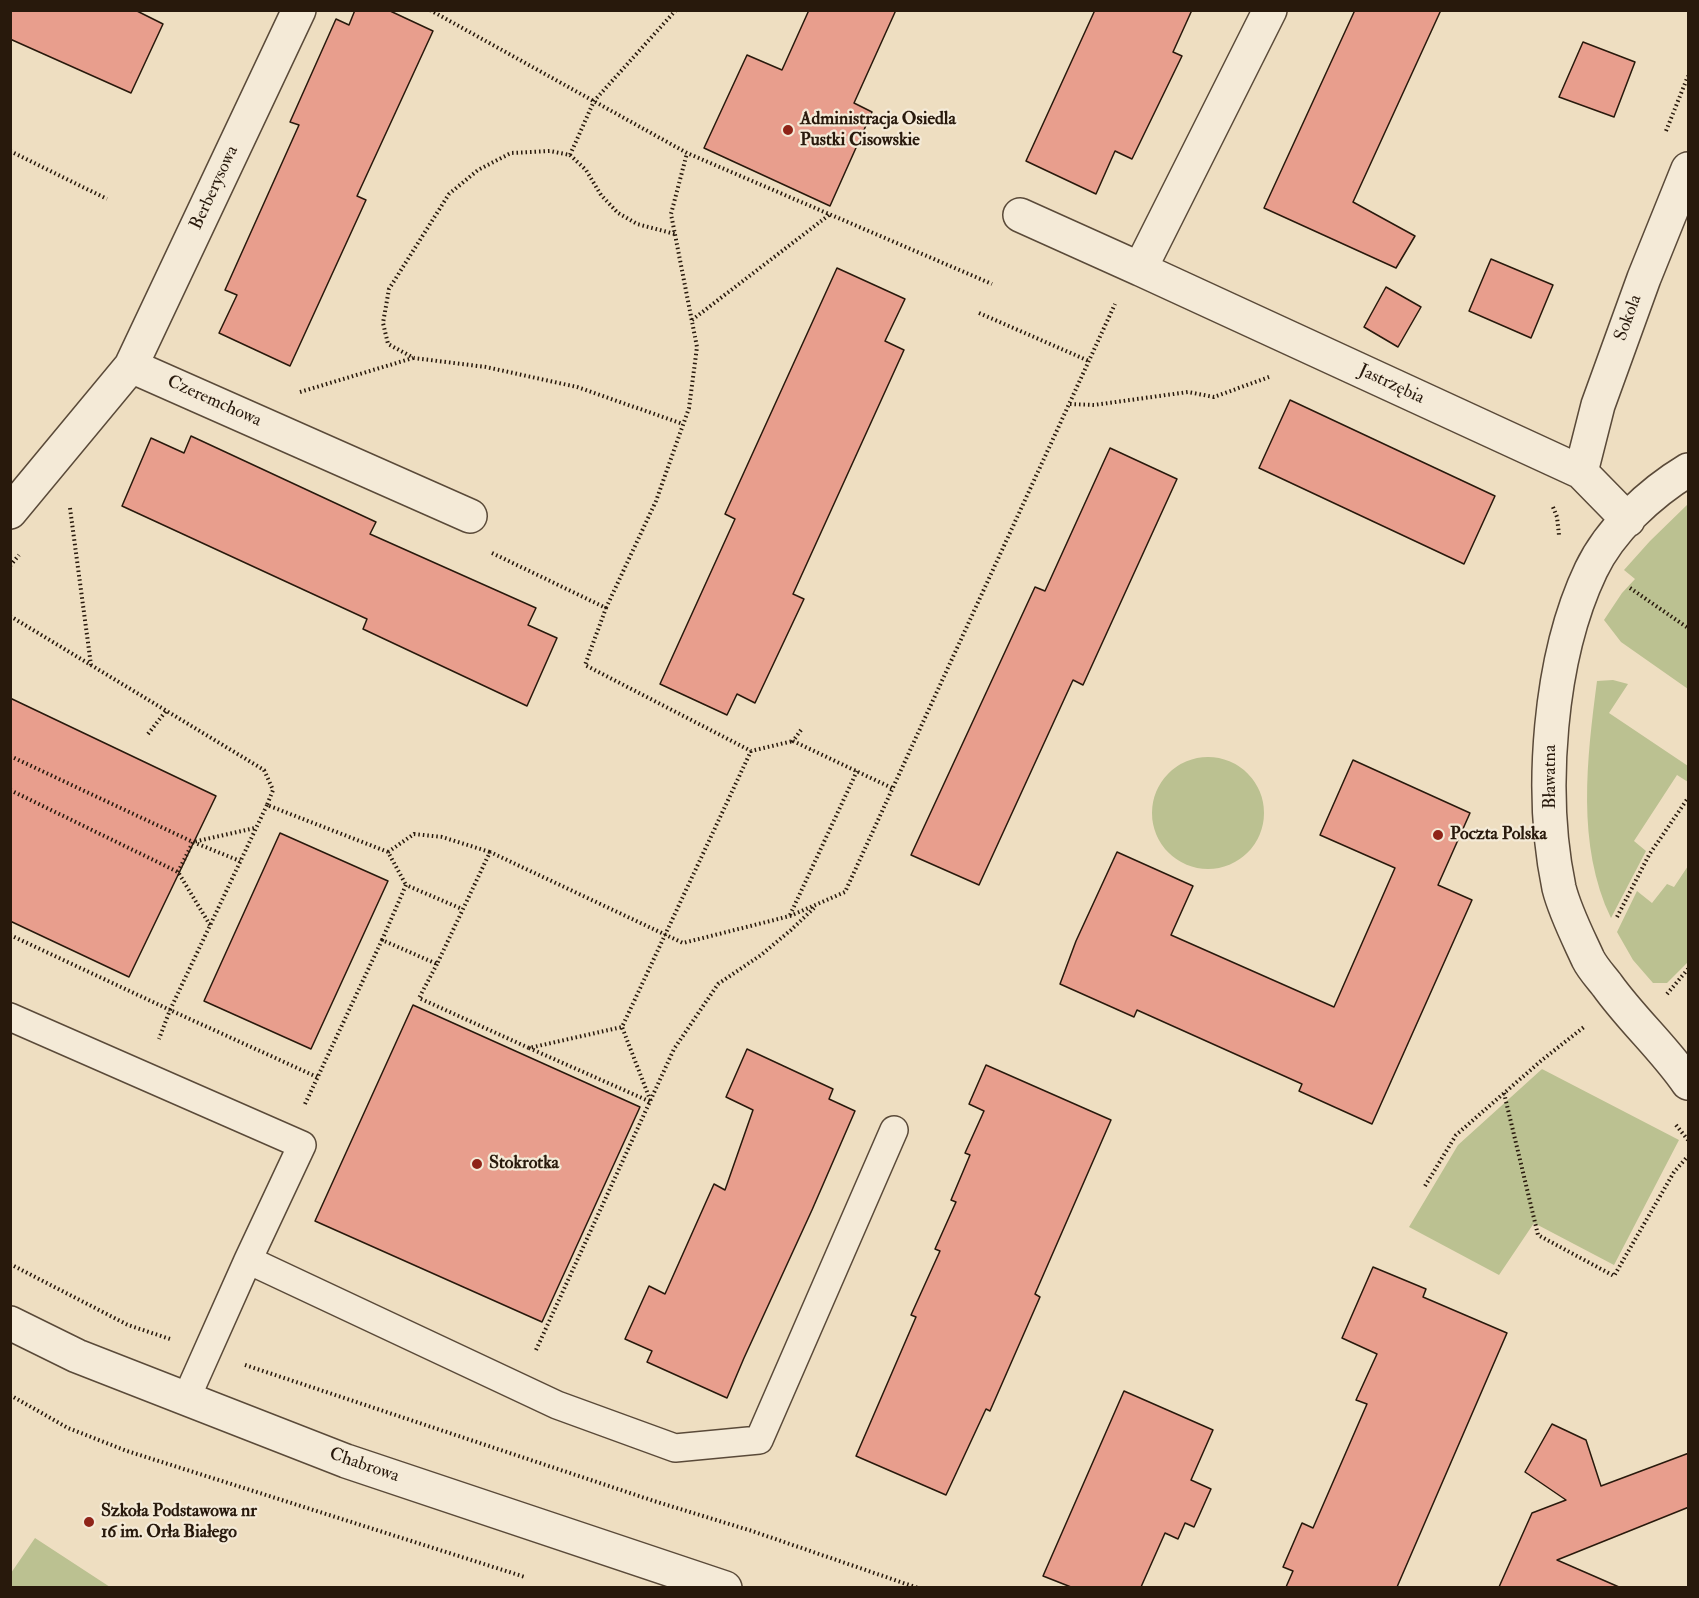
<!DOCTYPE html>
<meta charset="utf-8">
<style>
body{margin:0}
#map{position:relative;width:1699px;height:1598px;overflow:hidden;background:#eedec1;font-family:"IM FELL Double Pica",serif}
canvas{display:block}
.frame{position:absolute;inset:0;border:12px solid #28190c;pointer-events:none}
</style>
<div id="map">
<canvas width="1699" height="1598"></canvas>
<div class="frame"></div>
</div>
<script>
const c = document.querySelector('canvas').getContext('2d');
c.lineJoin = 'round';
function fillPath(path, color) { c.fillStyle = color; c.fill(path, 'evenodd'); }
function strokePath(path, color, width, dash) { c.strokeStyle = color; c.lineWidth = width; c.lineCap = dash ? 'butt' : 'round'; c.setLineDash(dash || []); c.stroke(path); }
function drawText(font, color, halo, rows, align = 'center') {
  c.font = font + ' "IM FELL Double Pica",serif'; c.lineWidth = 4.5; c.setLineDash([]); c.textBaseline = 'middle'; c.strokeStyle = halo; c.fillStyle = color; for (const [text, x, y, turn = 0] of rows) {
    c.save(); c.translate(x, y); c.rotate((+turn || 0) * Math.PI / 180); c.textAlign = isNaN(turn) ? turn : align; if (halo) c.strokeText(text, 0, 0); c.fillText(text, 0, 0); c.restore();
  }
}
const green = new Path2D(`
 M 1688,504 L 1688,689 L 1621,642 L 1604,620 L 1622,593 L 1635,579 L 1624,570 L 1650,541 Z
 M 1613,680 L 1628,684 L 1609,713 L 1688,766 L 1688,782 L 1677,775 L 1634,841 L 1646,851 L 1611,918 C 1576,845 1587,758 1597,681 Z
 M1152 813a56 56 0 1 1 112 0a56 56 0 1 1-112 0Z
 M 1688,866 L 1688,962 L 1667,983 L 1653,983 L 1633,960 L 1617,932 L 1637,891 L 1652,903 L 1667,884 L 1674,887 Z
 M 1542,1069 L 1679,1140 L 1614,1265 L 1534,1223 L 1499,1275 L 1409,1227 L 1458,1145 Z
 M 35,1538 L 110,1587 L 11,1587 L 11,1573 Z`);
const building = new Path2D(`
 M 10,10 L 135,10 L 163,24 L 131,93 L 10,39 Z
 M 355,10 L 388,10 L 433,31 L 357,196 L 366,200 L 290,366 L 219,333 L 237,295 L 225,290 L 299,125 L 290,122 L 336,19 L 349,25 Z
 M 809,10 L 896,10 L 854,103 L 872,112 L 830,206 L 704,148 L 747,55 L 782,70 Z
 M 1095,10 L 1192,10 L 1173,52 L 1182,56 L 1132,159 L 1115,151 L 1096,194 L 1026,161 Z
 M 1355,10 L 1441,10 L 1353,202 L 1415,236 L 1396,268 L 1264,208 Z
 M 1583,42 L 1635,62 L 1614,117 L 1559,97 Z
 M 1491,259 L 1553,285 L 1531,338 L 1469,311 Z
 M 837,268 L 905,299 L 885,341 L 904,350 L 793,594 L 804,599 L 755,703 L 737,694 L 727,715 L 660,684 L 735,519 L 725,514 Z
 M 1386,287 L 1421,307 L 1398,347 L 1364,327 Z
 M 1290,400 L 1495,496 L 1464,564 L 1259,468 Z
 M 191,436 L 376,522 L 370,534 L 536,608 L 528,625 L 557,638 L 527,706 L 363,629 L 367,619 L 122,506 L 151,438 L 184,453 Z
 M 1110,448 L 1177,479 L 1083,685 L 1073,680 L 979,885 L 911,855 L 1035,587 L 1045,591 Z
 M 10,698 L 216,796 L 129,977 L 10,921 Z
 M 1353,760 L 1470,813 L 1438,885 L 1472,900 L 1372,1124 L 1299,1091 L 1302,1084 L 1137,1010 L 1134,1017 L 1060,984 L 1076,941 L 1117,852 L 1193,886 L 1171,935 L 1334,1007 L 1395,868 L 1320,835 Z
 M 280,833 L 388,881 L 311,1049 L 204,1001 Z
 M 413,1005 L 640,1107 L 542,1322 L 315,1221 Z
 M 747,1049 L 833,1089 L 829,1099 L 855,1111 L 812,1210 L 744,1358 L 727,1398 L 647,1362 L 652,1351 L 625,1339 L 649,1286 L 665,1294 L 714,1184 L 725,1190 L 753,1110 L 726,1097 Z
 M 986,1065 L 1111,1120 L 1035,1294 L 1040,1297 L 990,1411 L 986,1409 L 946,1495 L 856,1456 L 916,1317 L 911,1315 L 940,1251 L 935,1249 L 956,1202 L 951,1200 L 970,1155 L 965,1153 L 984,1111 L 969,1104 Z
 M 1373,1267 L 1426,1289 L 1423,1297 L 1507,1333 L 1397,1587 L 1286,1587 L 1293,1571 L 1283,1567 L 1302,1523 L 1313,1528 L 1367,1404 L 1356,1400 L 1377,1354 L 1342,1338 Z
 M 1124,1391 L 1213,1430 L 1191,1480 L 1211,1489 L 1194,1527 L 1185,1523 L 1178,1539 L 1165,1533 L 1141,1587 L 1071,1587 L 1043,1576 Z
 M 1552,1424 L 1586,1440 L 1601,1486 L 1689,1453 L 1689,1507 L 1557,1560 L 1619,1587 L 1499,1587 L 1532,1513 L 1566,1500 L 1525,1472 Z`);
const path = new Path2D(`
 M 430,10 L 687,153 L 992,284
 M 676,10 L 594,101 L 570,155 L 550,151 L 511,153 L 478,170 L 449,194 L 389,289 L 383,323 L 388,344 L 414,358 L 486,367 L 577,387 L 683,424
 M 1666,131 L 1688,76
 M 10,151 L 107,199
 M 570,155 L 586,170 L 601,195 L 618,213 L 637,224 L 675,234
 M 979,313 L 1089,361
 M 692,320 L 829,215
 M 300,392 L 413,358
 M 1070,404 L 1094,405 L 1188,392 L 1214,397 L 1269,377
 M 1553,507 L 1557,517 L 1559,535
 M 70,508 L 91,665
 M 492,553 L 606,608 L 585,665 L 751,751 L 793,741
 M 10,566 L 19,555
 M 1630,588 L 1688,628
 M 606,608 L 656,501 L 689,408 L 697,347 L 671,214 L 687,153
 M 10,616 L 264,770 L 273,790 L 267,805 L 388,852 L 406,885
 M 801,730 L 793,741 L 892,788
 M 148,734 L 166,711
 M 10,756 L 193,842 L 240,861
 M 10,790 L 178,872 L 210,925
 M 267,805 L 170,1010 L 317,1077
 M 388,852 L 414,834 L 442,837 L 490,852
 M 178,872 L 193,842 L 255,828
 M 790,915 L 857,771
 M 1617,917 L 1649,855 L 1688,798
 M 10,935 L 170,1010 L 159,1039
 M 382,940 L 406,885 L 462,909
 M 437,964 L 419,998 L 529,1048 L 622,1027
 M 1667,994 L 1688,969
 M 529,1048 L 651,1102 L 622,1027 L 751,751
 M 1504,1093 L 1538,1235 L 1614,1276 L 1674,1172 L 1688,1156
 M 305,1104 L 382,940 L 437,964 L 490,852 L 683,943 L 790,916 L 845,892 L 1115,304
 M 1676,1125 L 1688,1140
 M 1425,1186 L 1456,1135 L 1542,1060 L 1584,1027
 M 10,1264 L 128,1325 L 170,1339
 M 536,1350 L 674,1049 L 718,984 L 761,955 L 791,930 L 814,908
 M 245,1365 L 654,1501 L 752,1531 L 918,1588
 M 10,1395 L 68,1428 L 127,1451 L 525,1577`);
const service = new Path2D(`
 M 10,1017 L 302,1145 L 248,1260 L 186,1399
 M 248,1260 L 557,1405 L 675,1448 L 759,1440 L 894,1130`);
const minor = new Path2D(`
 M 1270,10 L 1140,269 L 1581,472 L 1628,520
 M 1020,215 L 1140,269
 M 131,366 L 299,10
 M 1688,470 C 1650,493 1610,530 1591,570 C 1549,658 1539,793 1559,888 C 1565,912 1578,937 1588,959 C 1593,969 1601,977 1607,985 C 1632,1020 1664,1048 1688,1083
 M 1581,472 L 1598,405 L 1644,278 L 1688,169
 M 10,512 L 131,366 L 470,516`);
const tertiary = new Path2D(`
 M 10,1323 L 77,1356 L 346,1461 L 725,1588`);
const markers = [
 [788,130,6,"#8f2418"],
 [1438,835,6,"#8f2418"],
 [477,1164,6,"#8f2418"],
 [89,1522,6,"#8f2418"]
];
const poiNames = [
 ["Administracja Osiedla",800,120],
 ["Pustki Cisowskie",800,141],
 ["Poczta Polska",1450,835],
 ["Stokrotka",489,1164],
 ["Szkoła Podstawowa nr",101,1512],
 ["16 im. Orła Białego",101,1533]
];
const streetNames = [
 ["Berberysowa",215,188,-65],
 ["Sokola",1629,318,-70],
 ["Jastrzębia",1391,385,25],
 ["Czeremchowa",214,402,24],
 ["Bławatna",1551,777,-90],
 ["Chabrowa",364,1466,19]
];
fillPath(green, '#bbc191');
fillPath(building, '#e89e8d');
strokePath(building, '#28190c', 1.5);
strokePath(service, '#5a4a39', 30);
strokePath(minor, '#5a4a39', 36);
strokePath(tertiary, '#5a4a39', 36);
strokePath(path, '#28190c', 4, [1.5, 3]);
strokePath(service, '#f4ead7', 27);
strokePath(minor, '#f4ead7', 33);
strokePath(tertiary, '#f4ead7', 33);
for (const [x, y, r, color] of markers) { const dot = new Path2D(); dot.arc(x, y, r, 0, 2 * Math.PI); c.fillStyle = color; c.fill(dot); strokePath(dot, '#f4ead7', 2); }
drawText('bold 18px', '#28190c', '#f4ead7', poiNames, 'left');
drawText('18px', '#28190c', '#f4ead7', streetNames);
</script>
